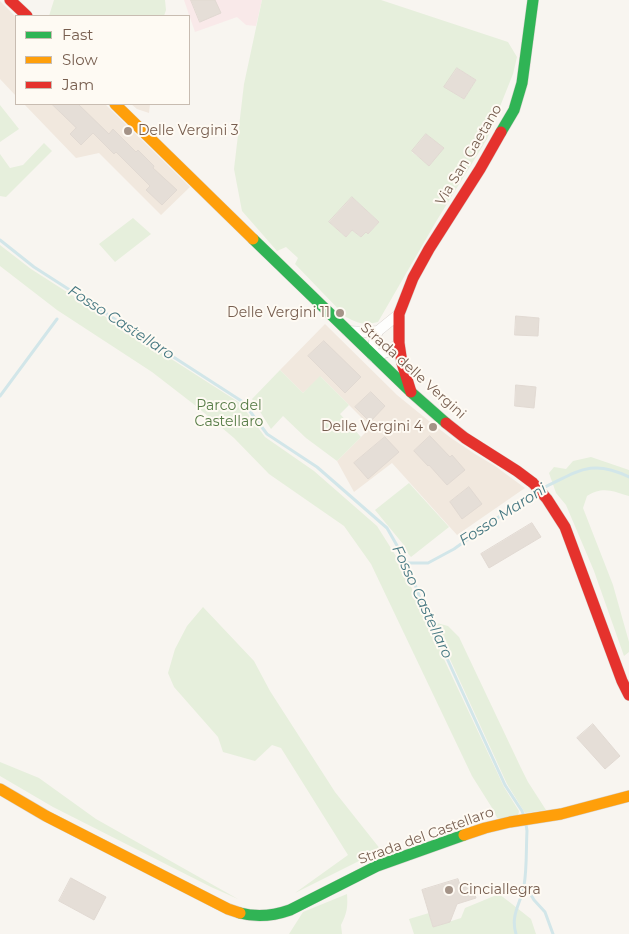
<!DOCTYPE html>
<style>
body{margin:0}
#map{position:relative;width:629px;height:934px;overflow:hidden;background:#f8f5f0;font-family:Montserrat,sans-serif}
canvas{display:block}
.legend{position:absolute;left:15px;top:15px;width:175px;height:90px;box-sizing:border-box;background:#fefaf3;border:1px solid #c8bcb1;margin:0;padding:6px 9px;list-style:none;font-size:15px;color:#775e4f}
.legend li{display:flex;align-items:center;gap:10px;height:25px}
.legend b{width:25px;border:1px solid #c8bcb1}
</style>
<div id="map">
<canvas width="629" height="934"></canvas>
<ul class="legend">
<li><b style="height:6px;background:#30b455"></b>Fast</li>
<li><b style="height:6px;background:#ff9f0a"></b>Slow</li>
<li><b style="height:6px;background:#e5322d"></b>Jam</li>
</ul>
</div>
<script>
const c = document.querySelector('canvas').getContext('2d');
c.lineJoin = 'round';
function fillPath(path, color) { c.fillStyle = color; c.fill(path, 'evenodd'); }
function strokePath(path, color, width, dash) { c.strokeStyle = color; c.lineWidth = width; c.lineCap = dash ? 'butt' : 'round'; c.setLineDash(dash || []); c.stroke(path); }
function drawText(font, color, halo, rows, align = 'center') {
  c.font = font + ' Montserrat,sans-serif'; c.lineWidth = 4; c.setLineDash([]); c.textBaseline = 'middle'; c.strokeStyle = halo; c.fillStyle = color; for (const [text, x, y, turn = 0] of rows) {
    c.save(); c.translate(x, y); c.rotate((+turn || 0) * Math.PI / 180); c.textAlign = isNaN(turn) ? turn : align; if (halo) c.strokeText(text, 0, 0); c.fillText(text, 0, 0); c.restore();
  }
}
const residential = new Path2D(`
 M 0,1 L 16,17 L 16,96 L 0,79 Z
 M 24,104 L 105,104 L 190,187 L 161,215 L 99,153 L 76,158 Z
 M 131,104 L 150,104 L 149,113 L 137,109 Z
 M 325,324 L 397,395 L 429,421 L 451,438 L 475,454 L 495,466 L 525,488 L 457,535 L 392,463 L 354,492 L 337,461 L 371,427 L 321,377 L 303,393 L 280,370 Z`);
const medical = new Path2D(`
 M 184,0 L 262,0 L 256,26 L 246,25 L 237,17 L 195,32 Z`);
const green = new Path2D(`
 M 54,0 L 165,0 L 166,10 L 164,16 L 49,16 Z
 M 262,0 L 381,0 L 508,42 L 517,57 L 513,74 L 487,139 L 437,220 L 378,322 C 364,325 359,324 346,317 L 295,264 L 298,258 L 286,247 L 277,251 L 242,211 L 234,169 L 244,84 ZM 457,68 L 476,80 L 464,99 L 445,87 ZM 426,134 L 443,148 L 429,165 L 412,152 ZM 352,197 L 379,222 L 368,234 L 366,232 L 361,237 L 352,230 L 346,237 L 329,222 Z
 M 0,105 L 19,129 L 0,142 Z
 M 44,143 L 52,151 L 6,197 L 0,196 L 0,154 L 10,168 L 23,165 Z
 M 133,218 L 151,234 L 115,262 L 99,244 Z
 M 0,245 L 31,269 L 240,403 L 265,437 L 314,471 L 377,526 L 401,564 L 428,625 L 504,787 L 519,811 L 517,821 L 497,818 L 494,811 L 472,776 L 371,564 L 344,526 L 269,474 L 234,438 L 196,406 L 152,372 L 57,310 L 0,266 Z
 M 280,370 L 303,393 L 320,376 L 349,405 L 340,414 L 361,437 L 337,461 L 306,438 L 283,416 L 271,429 L 252,399 Z
 M 591,457 L 629,470 L 629,496 C 612,491 603,486 587,496 L 583,508 L 613,585 L 629,642 L 629,652 L 624,656 L 594,571 L 566,505 L 556,493 L 549,473 L 554,467 L 566,469 L 573,461 Z
 M 409,483 L 449,527 L 411,557 L 401,546 L 403,544 L 375,510 Z
 M 203,607 L 254,661 L 270,691 L 335,792 L 381,850 L 295,893 L 348,855 L 281,748 L 272,745 L 255,761 L 223,752 L 218,737 L 174,687 L 168,673 L 175,649 L 187,626 Z
 M 433,622 L 448,626 L 459,637 L 521,768 L 528,782 L 546,810 L 525,813 L 507,784 Z
 M 0,762 L 39,778 L 96,819 L 238,899 L 211,887 L 53,807 L 0,776 Z
 M 347,894 C 348,907 347,913 341,925 L 342,934 L 289,934 L 303,912 Z
 M 499,894 L 512,904 L 531,919 L 536,934 L 414,934 L 409,919 L 429,913 L 433,927 L 461,918 L 465,908 Z`);
const stream = new Path2D(`
 M 0,240 L 34,267 L 76,294 L 243,402 L 267,434 L 317,467 L 387,528 L 407,563 L 423,606 L 505,785 L 522,811 L 524,816
 M 0,396 L 57,319
 M 543,488 C 577,472 591,458 629,477
 M 407,563 L 428,563 L 454,549 L 535,491
 M 525,885 L 534,900 L 545,912 L 553,934
 M 516,934 C 510,915 521,903 524,886 C 527,868 526,849 527,831 L 526,824`);
const building = new Path2D(`
 M 191,0 L 215,0 L 221,13 L 200,22 Z
 M 457,68 L 476,80 L 464,99 L 444,87 Z
 M 52,104 L 78,104 L 109,134 L 113,129 L 136,152 L 138,150 L 154,166 L 153,168 L 177,190 L 162,205 L 146,190 L 150,186 L 116,152 L 114,154 L 93,133 L 81,145 L 70,134 L 76,128 Z
 M 426,134 L 444,148 L 429,166 L 412,151 Z
 M 352,197 L 379,222 L 368,234 L 366,232 L 361,237 L 352,230 L 346,237 L 329,222 Z
 M 516,316 L 539,318 L 538,336 L 515,335 Z
 M 324,341 L 361,377 L 345,393 L 308,356 Z
 M 516,385 L 536,387 L 534,408 L 515,406 Z
 M 371,392 L 385,406 L 370,422 L 355,407 Z
 M 430,436 L 450,457 L 452,455 L 465,470 L 447,485 L 429,465 L 428,466 L 414,451 Z
 M 385,437 L 399,452 L 368,479 L 354,463 Z
 M 469,487 L 482,504 L 462,519 L 450,502 Z
 M 532,523 L 541,537 L 489,568 L 481,554 Z
 M 593,724 L 620,756 L 605,769 L 577,738 Z
 M 71,878 L 106,897 L 94,920 L 59,901 Z
 M 458,879 L 461,888 L 472,885 L 476,898 L 457,904 L 450,922 L 433,927 L 422,890 Z`);
const street = new Path2D(`
 M 347,331 L 366,332 L 378,331 L 399,314
 M 378,331 L 374,342 L 373,357 L 389,351 L 399,343`);
const fast = new Path2D(`
 M 501,132 L 514,110 L 522,83 L 533,0
 M 253,239 L 412,393 L 446,423
 M 240,913 C 258,918 273,916 290,910 L 377,866 L 464,835`);
const slow = new Path2D(`
 M 115,104 L 253,239
 M 0,789 L 46,816 L 228,909 L 240,913
 M 464,835 L 485,828 L 510,822 L 561,814 L 629,796`);
const jam = new Path2D(`
 M 10,0 L 27,16
 M 411,392 L 402,363 L 399,343 L 399,314 L 413,278 L 429,249 L 480,169 L 501,132
 M 446,423 L 465,438 L 517,471 L 533,483 L 547,499 L 565,527 L 622,681 L 629,695`);
const markers = [
 [128,131,5,"#a49387"],
 [340,313,5,"#a49387"],
 [433,427,5,"#a49387"],
 [449,890,5,"#a49387"]
];
const poiNames = [
 ["Delle Vergini 3",138,131],
 ["Delle Vergini 11",330,313,"right"],
 ["Delle Vergini 4",423,427,"right"],
 ["Cinciallegra",459,890]
];
const streetNames = [
 ["Via San Gaetano",469,155,-59],
 ["Strada delle Vergini",413,371,42],
 ["Strada del Castellaro",426,836,-20]
];
const parkNames = [
 ["Parco del",229,406],
 ["Castellaro",229,422]
];
const waterNames = [
 ["Fosso Castellaro",121,323,33],
 ["Fosso Maroni",503,515,-33],
 ["Fosso Castellaro",422,602,65]
];
fillPath(residential, '#f1e8de');
fillPath(medical, '#f9e9e9');
fillPath(green, '#e6efdc');
strokePath(stream, '#d2e6e9', 3);
fillPath(building, '#e5ded7');
strokePath(building, '#e1d9d2', 1);
strokePath(street, '#d8d2cd', 11);
strokePath(fast, '#d6d1cb', 12);
strokePath(slow, '#d6d1cb', 12);
strokePath(jam, '#d6d1cb', 12);
strokePath(street, '#fefefd', 10);
strokePath(fast, '#30b455', 11);
strokePath(slow, '#ff9f0a', 11);
strokePath(jam, '#e5322d', 11);
for (const [x, y, r, color] of markers) { const dot = new Path2D(); dot.arc(x, y, r, 0, 2 * Math.PI); c.fillStyle = color; c.fill(dot); strokePath(dot, '#fefaf3', 2); }
drawText('14px', '#775e4f', '#fefaf3', poiNames, 'left');
drawText('14px', '#775e4f', '#fefaf3', streetNames);
drawText('14px', '#577c47', '#fefaf3', parkNames);
drawText('italic 15px', '#467882', '#fefaf3', waterNames);
</script>
